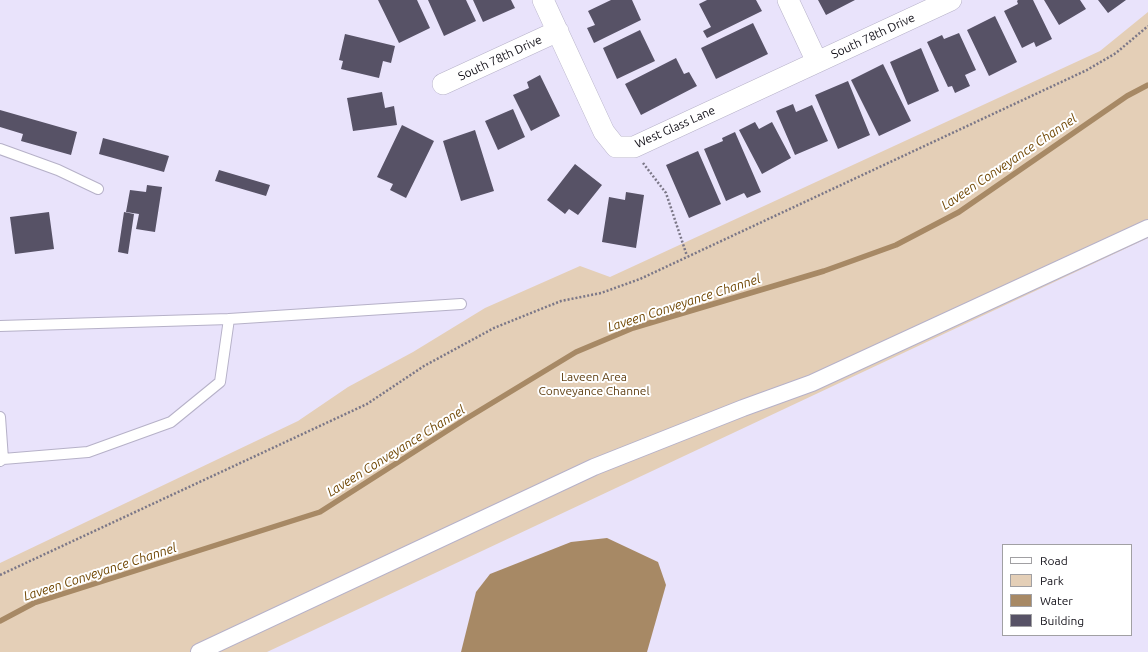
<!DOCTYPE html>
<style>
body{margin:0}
#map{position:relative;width:1148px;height:652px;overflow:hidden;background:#e9e3fb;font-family:Ubuntu,sans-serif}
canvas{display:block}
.legend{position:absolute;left:1002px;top:544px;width:130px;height:92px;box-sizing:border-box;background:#fff;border:1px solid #a1a0a3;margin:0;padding:5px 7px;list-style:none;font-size:12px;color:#131119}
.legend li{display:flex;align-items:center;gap:8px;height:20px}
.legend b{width:20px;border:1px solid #a1a0a3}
</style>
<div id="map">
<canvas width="1148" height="652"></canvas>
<ul class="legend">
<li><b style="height:5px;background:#fff"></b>Road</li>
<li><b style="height:11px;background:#e4cfb7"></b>Park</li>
<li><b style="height:11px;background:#a78965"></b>Water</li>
<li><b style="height:11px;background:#575266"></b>Building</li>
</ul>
</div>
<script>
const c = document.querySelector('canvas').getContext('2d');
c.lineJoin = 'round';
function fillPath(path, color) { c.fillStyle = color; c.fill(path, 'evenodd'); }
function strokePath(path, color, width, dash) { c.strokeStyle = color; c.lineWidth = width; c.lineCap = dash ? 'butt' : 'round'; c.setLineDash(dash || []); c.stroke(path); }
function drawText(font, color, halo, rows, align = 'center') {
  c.font = font + ' Ubuntu,sans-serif'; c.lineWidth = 4; c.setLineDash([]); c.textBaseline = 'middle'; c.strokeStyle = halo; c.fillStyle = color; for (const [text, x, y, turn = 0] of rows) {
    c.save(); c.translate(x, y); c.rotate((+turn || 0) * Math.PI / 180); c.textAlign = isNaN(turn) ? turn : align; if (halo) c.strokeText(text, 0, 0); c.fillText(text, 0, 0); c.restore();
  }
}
const green = new Path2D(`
 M 1148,12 L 1148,238 L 267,652 L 0,652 L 0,563 L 298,421 L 348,387 L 413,352 L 485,308 L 580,266 L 610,277 L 1100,51 Z`);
const water = new Path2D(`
 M 607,538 L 658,562 L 666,585 L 647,652 L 461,652 L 476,592 L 490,574 L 571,542 Z`);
const stream = new Path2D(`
 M 0,621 L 34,603 L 320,512 L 464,420 L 576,352 L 633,328 L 824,271 L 896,245 L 959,212 L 1127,96 L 1148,85`);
const building = new Path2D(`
 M 378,0 L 417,0 L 430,28 L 399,43 Z
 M 428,0 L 466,0 L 476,21 L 444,36 Z
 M 473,0 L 511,0 L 515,8 L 483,22 Z
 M 611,0 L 632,0 L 641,20 L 594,43 L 587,28 L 595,25 L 588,11 Z
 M 707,0 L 756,0 L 762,11 L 707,38 L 703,31 L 711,27 L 699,4 Z
 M 818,0 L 855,0 L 826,15 Z
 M 1018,0 L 1033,0 L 1052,39 L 1036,47 L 1034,42 L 1022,48 L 1004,11 L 1018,4 L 1017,1 Z
 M 1044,0 L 1080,0 L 1086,9 L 1059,25 Z
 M 1098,0 L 1126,0 L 1108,13 Z
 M 995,16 L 1017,62 L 989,76 L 967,30 Z
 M 753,23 L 768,54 L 716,79 L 701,48 Z
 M 640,30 L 655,61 L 617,79 L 603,48 Z
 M 959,33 L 976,70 L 965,75 L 970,86 L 955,93 L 952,86 L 948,87 L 927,42 L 942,35 L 944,39 Z
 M 345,34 L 395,46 L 391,63 L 383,61 L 379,78 L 341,69 L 343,61 L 339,60 Z
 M 921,48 L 939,91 L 908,105 L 890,62 Z
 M 676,58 L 684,74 L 689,72 L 697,86 L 641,115 L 625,84 Z
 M 883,64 L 911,121 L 879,136 L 851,80 Z
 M 540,75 L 560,116 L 531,131 L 513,95 L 529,88 L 527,82 Z
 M 848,81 L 870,135 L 838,149 L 815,95 Z
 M 382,92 L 385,108 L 394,106 L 397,125 L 353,131 L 347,98 Z
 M 793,104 L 796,112 L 812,105 L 828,141 L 795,155 L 776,111 Z
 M 513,109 L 525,137 L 498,150 L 485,121 Z
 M 0,110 L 77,132 L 71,155 L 21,141 L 23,134 L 0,127 Z
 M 755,122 L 759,129 L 772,122 L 791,158 L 762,174 L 739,130 Z
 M 402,125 L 434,141 L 406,198 L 390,190 L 393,184 L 377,177 Z
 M 475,130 L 494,191 L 461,201 L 443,141 Z
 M 735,132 L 761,192 L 747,198 L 744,193 L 726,201 L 704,149 L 723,141 L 722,138 Z
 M 103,138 L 169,156 L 164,172 L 99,154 Z
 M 698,151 L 721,204 L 689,218 L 666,165 Z
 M 575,164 L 602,185 L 578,215 L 569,209 L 565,214 L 547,200 Z
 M 219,170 L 270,185 L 266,196 L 215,181 Z
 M 147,185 L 162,187 L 155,232 L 136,229 L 139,214 L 126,212 L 130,190 L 146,192 Z
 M 626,192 L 644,195 L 636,248 L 602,242 L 609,197 L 625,200 Z
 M 49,212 L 54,249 L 15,254 L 10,217 Z
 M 124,212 L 134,214 L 128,254 L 118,252 Z`);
const path = new Path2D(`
 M 643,163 L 666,193 L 687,256
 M 0,575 L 367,404 L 424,366 L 494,328 L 561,301 L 601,293 L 640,279 L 1087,70 L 1116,53 L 1148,26`);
const service = new Path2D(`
 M 0,149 L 58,170 L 98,189
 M 0,326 L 229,319
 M 0,417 L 3,459 L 0,461
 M 3,459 L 88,452 L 171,422 L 220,382 L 229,319 L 461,304`);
const pedestrian = new Path2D(`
 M 199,652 L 594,467 L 743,408 L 812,383 L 1148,228`);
const minor = new Path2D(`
 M 543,0 L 604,132 L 616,147 L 634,147 L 951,0
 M 788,0 L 817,62
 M 443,84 L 558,31`);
const streetNames = [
 ["South 78th Drive",873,36,-25],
 ["South 78th Drive",500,58,-25],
 ["West Glass Lane",675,127,-24]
];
const parkNames = [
 ["Laveen Area",594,377],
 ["Conveyance Channel",594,391]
];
const waterNames = [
 ["Laveen Conveyance Channel",1009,162,-34],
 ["Laveen Conveyance Channel",684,303,-18],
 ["Laveen Conveyance Channel",396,451,-32],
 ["Laveen Conveyance Channel",100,572,-18]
];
fillPath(green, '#e4cfb7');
fillPath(water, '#a78965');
strokePath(stream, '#a78965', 5.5);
fillPath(building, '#575266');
strokePath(service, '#b6b1c8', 12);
strokePath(pedestrian, '#b6b1c8', 18);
strokePath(minor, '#b6b1c8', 22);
strokePath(path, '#7b7787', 2.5, [2, 2]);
strokePath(service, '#fff', 10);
strokePath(pedestrian, '#fff', 16);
strokePath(minor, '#fff', 21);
drawText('12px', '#131119', '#fff', streetNames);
drawText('12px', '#5f3f12', '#fff', parkNames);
drawText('italic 13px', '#714805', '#fff', waterNames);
</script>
